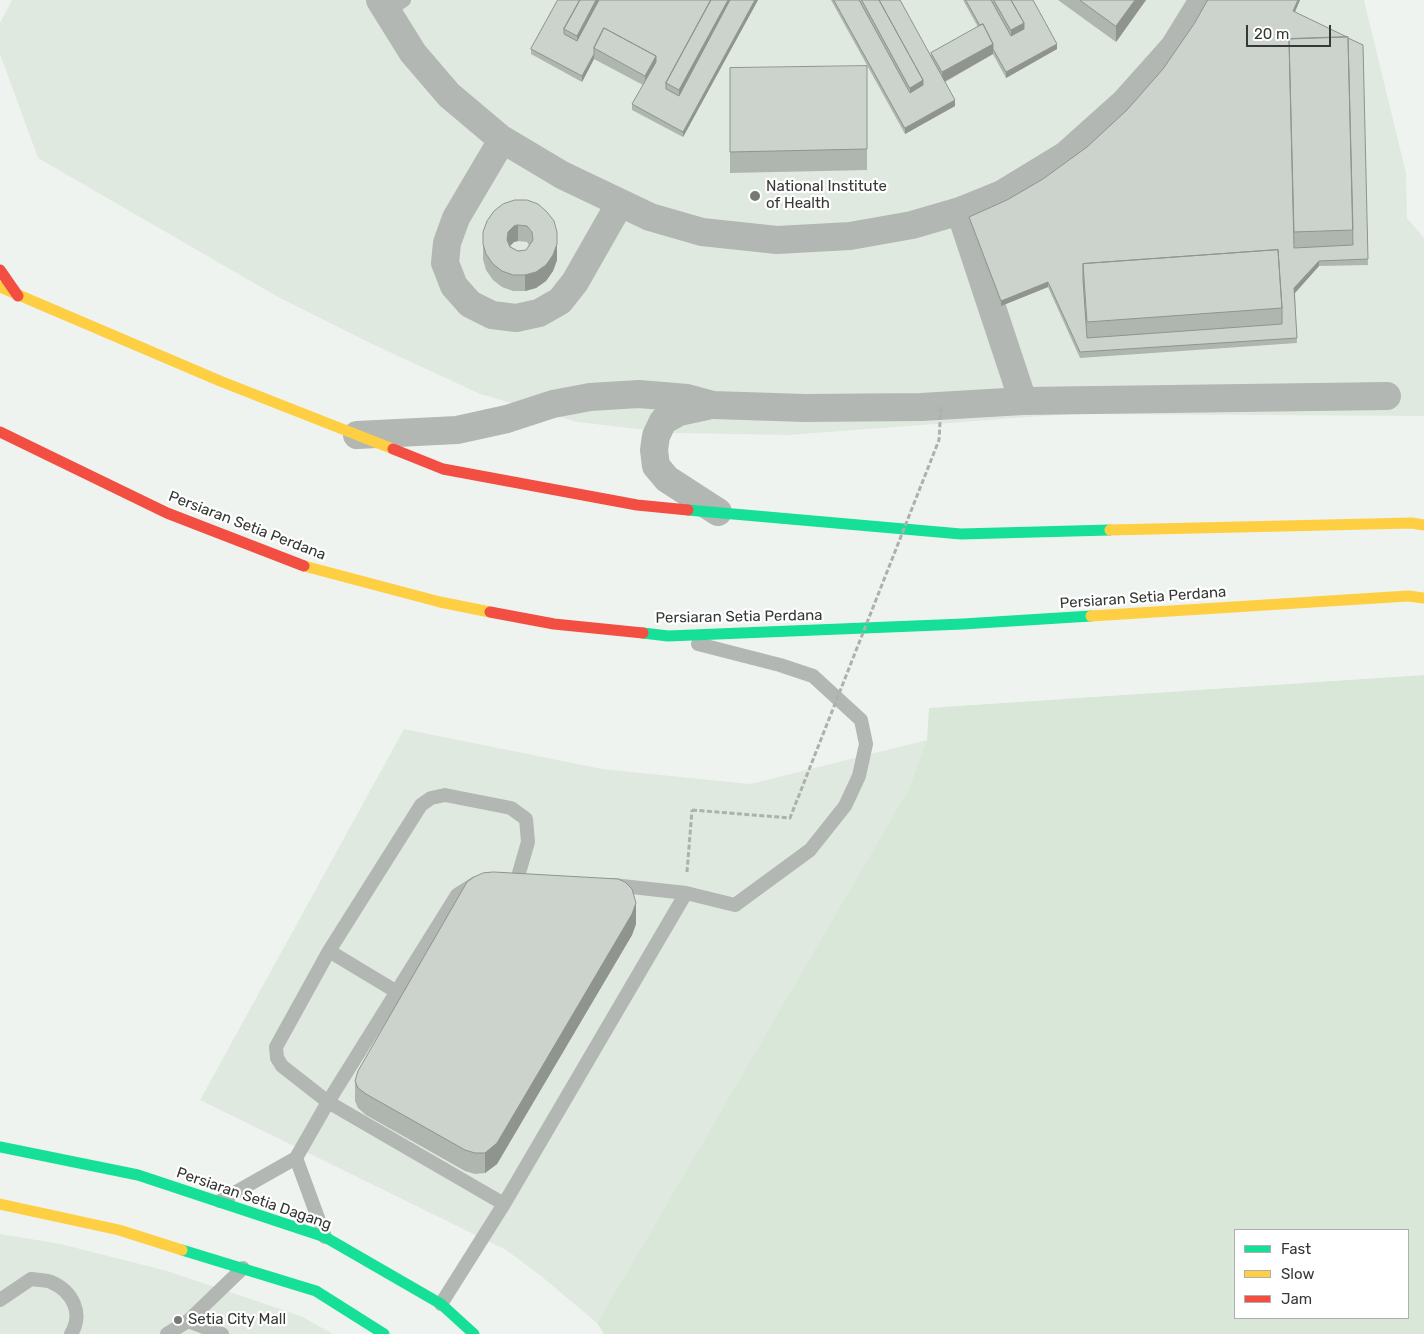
<!DOCTYPE html>
<style>
body{margin:0}
#map{position:relative;width:1424px;height:1334px;overflow:hidden;background:#eff3ef;font-family:Rubik,sans-serif}
canvas{display:block}
.legend{position:absolute;left:1234px;top:1229px;width:175px;height:90px;box-sizing:border-box;background:#fff;border:1px solid #aeafae;margin:0;padding:6px 9px;list-style:none;font-size:15px;color:#353835}
.legend li{display:flex;align-items:center;gap:10px;height:25px}
.legend b{width:25px;border:1px solid #aeafae}
.scale{position:absolute;left:1246px;top:25px;width:85px;height:22px;box-sizing:border-box;border:2px solid #353835;border-top:0;padding-left:6px;font-size:15px;line-height:18px;white-space:nowrap;color:#353835;-webkit-text-stroke:4px #fff;paint-order:stroke}
</style>
<div id="map">
<canvas width="1424" height="1334"></canvas>
<ul class="legend">
<li><b style="height:6px;background:#16e098"></b>Fast</li>
<li><b style="height:6px;background:#ffcf43"></b>Slow</li>
<li><b style="height:6px;background:#f24e42"></b>Jam</li>
</ul>
<div class="scale">20 m</div>
</div>
<script>
const c = document.querySelector('canvas').getContext('2d');
c.lineJoin = 'round';
function fillPath(path, color) { c.fillStyle = color; c.fill(path, 'evenodd'); }
function strokePath(path, color, width, dash) { c.strokeStyle = color; c.lineWidth = width; c.lineCap = dash ? 'butt' : 'round'; c.setLineDash(dash || []); c.stroke(path); }
function drawText(font, color, halo, rows, align = 'center') {
  c.font = font + ' Rubik,sans-serif'; c.lineWidth = 4.5; c.setLineDash([]); c.textBaseline = 'middle'; c.strokeStyle = halo; c.fillStyle = color; for (const [text, x, y, turn = 0] of rows) {
    c.save(); c.translate(x, y); c.rotate((+turn || 0) * Math.PI / 180); c.textAlign = isNaN(turn) ? turn : align; if (halo) c.strokeText(text, 0, 0); c.fillText(text, 0, 0); c.restore();
  }
}
const built = new Path2D(`
 M 12,0 L 1364,0 L 1406,173 L 1407,218 L 1424,238 L 1424,416 L 1070,414 L 788,435 L 673,433 L 577,422 L 480,394 L 370,343 L 278,297 L 38,158 L 0,54 L 0,23 Z
 M 404,729 L 602,769 L 750,784 L 927,740 L 909,788 L 597,1323 L 541,1276 L 506,1250 L 200,1100 Z
 M 0,1234 L 61,1244 L 167,1271 L 301,1316 L 333,1334 L 0,1334 Z`);
const green = new Path2D(`
 M 1424,675 L 1424,1334 L 604,1334 L 597,1323 L 909,788 L 927,740 L 929,708 ZM 1235,1230 L 1408,1230 L 1408,1318 L 1235,1318 Z`);
const path = new Path2D(`
 M 687,872 L 692,810`);
const lane = new Path2D(`
 M 387,11 L 404,0
 M 613,885 L 686,893
 M 329,951 L 397,992
 M 296,1158 L 325,1237
 M 220,1201 L 296,1158 L 328,1102 L 457,895 L 476,883
 M 504,1204 L 328,1102 L 282,1066 L 277,1058 L 276,1047 L 329,951 L 421,805 L 431,798 L 445,795 L 511,808 L 526,819 L 528,842 L 519,873
 M 0,1300 L 31,1279 C 37,1280 45,1280 51,1282 C 72,1291 84,1313 71,1334
 M 441,1304 L 504,1204 L 686,893 L 735,905 L 810,850 L 845,806 L 859,776 L 866,744 L 861,720 L 813,676 L 780,665 L 698,644
 M 188,1321 L 222,1334
 M 167,1334 L 188,1321 L 243,1268`);
const street = new Path2D(`
 M 380,0 L 413,53 L 449,95 L 500,138 L 562,175 L 650,217 L 702,232 L 777,240 L 850,236 L 912,225 L 960,211 L 1002,194 L 1066,155 L 1124,103 L 1174,47 L 1203,0
 M 502,140 L 456,218 L 447,243 L 445,263 L 454,286 L 470,304 L 492,315 L 516,318 L 539,313 L 560,301 L 575,282 L 620,203
 M 960,211 L 1023,401
 M 707,406 L 679,412 L 663,421 L 656,436 L 654,450 L 656,466 L 667,479 L 718,512
 M 357,435 L 457,430 L 507,419 L 553,404 L 590,397 L 639,394 L 687,398 L 713,405 L 805,408 L 921,407 L 1023,401 L 1387,396`);
const fast = new Path2D(`
 M 688,510 L 961,534 L 1110,530
 M 643,633 L 668,636 L 963,624 L 1091,616
 M 0,1147 L 138,1175 L 325,1237 L 441,1304 L 474,1334
 M 182,1250 L 316,1291 L 384,1334`);
const slow = new Path2D(`
 M 0,287 L 220,381 L 393,449
 M 1110,530 L 1412,523 L 1424,525
 M 304,566 L 440,602 L 490,612
 M 1091,616 L 1408,596 L 1424,598
 M 0,1204 L 119,1230 L 182,1250`);
const jam = new Path2D(`
 M 0,270 L 18,296
 M 0,432 L 167,513 L 304,566
 M 393,449 L 443,469 L 637,505 L 688,510
 M 490,612 L 554,624 L 643,633`);
const pathBridge = new Path2D(`
 M 692,810 L 790,818 L 939,440 L 941,406`);
const wall = new Path2D(`
 M 558,0 L 758,0 L 683,137 L 632,110 L 632,104 L 643,85 L 594,59 L 582,82 L 531,54 L 531,49 Z
 M 831,0 L 900,0 L 931,57 L 931,53 L 978,27 L 963,0 L 1033,0 L 1057,49 L 1006,78 L 993,54 L 945,82 L 955,106 L 905,134 Z
 M 1058,0 L 1146,0 L 1116,42 Z
 M 1208,0 L 1300,0 L 1295,12 L 1363,45 L 1368,265 L 1319,266 L 1295,293 L 1297,343 L 1080,358 L 1048,287 L 1001,306 L 969,223 L 969,217 L 1007,200 L 1043,179 L 1087,147 L 1127,110 L 1163,69 L 1194,24 Z
 M 730,68 L 867,149 L 867,170 L 730,173 Z
 M 515,200 L 557,260 L 553,271 L 546,281 L 536,288 L 525,291 L 513,291 L 502,287 L 493,280 L 486,270 L 483,259 L 483,232 ZM 518,241 L 527,242 L 529,245 L 526,250 L 518,251 L 510,246 L 514,242 Z
 M 636,924 L 632,935 L 497,1164 L 485,1173 L 475,1174 L 465,1171 L 366,1115 L 358,1108 L 355,1101 L 355,1081 Z`);
const shadedWall = new Path2D(`
 M 596,0 L 602,0 L 577,47 L 577,36 Z
 M 728,0 L 733,0 L 679,101 L 679,90 Z
 M 755,0 L 758,0 L 683,137 L 683,132 Z
 M 1135,0 L 1146,0 L 1116,42 L 1116,26 Z
 M 1298,0 L 1300,0 L 1293,16 L 1293,11 Z
 M 1024,23 L 1024,34 L 1011,41 L 1011,30 Z
 M 993,44 L 993,54 L 942,83 L 942,72 Z
 M 1057,44 L 1057,49 L 1006,78 L 1006,72 Z
 M 594,54 L 594,59 L 582,82 L 582,76 Z
 M 656,56 L 656,67 L 645,86 L 645,76 Z
 M 923,80 L 923,91 L 910,98 L 910,88 Z
 M 955,100 L 955,106 L 905,134 L 905,128 Z
 M 518,225 L 518,241 L 514,242 L 508,248 L 507,240 L 508,232 L 514,226 Z
 M 557,232 L 557,260 L 553,271 L 546,281 L 536,288 L 525,291 L 525,275 Z
 M 1319,261 L 1319,266 L 1294,294 L 1294,288 Z
 M 1048,282 L 1048,287 L 1001,306 L 1001,301 Z
 M 636,903 L 636,924 L 632,935 L 497,1164 L 485,1173 L 485,1153 Z`);
const building = new Path2D(`
 M 558,0 L 580,0 L 564,29 L 564,34 L 577,41 L 599,0 L 711,0 L 666,83 L 666,89 L 679,96 L 730,0 L 755,0 L 683,132 L 632,104 L 656,62 L 656,56 L 604,28 L 594,48 L 594,54 L 582,76 L 531,49 Z
 M 580,0 L 596,0 L 577,36 L 564,29 Z
 M 711,0 L 728,0 L 679,90 L 666,83 Z
 M 834,0 L 859,0 L 910,93 L 923,85 L 923,80 L 879,0 L 900,0 L 955,100 L 905,128 Z
 M 862,0 L 879,0 L 923,80 L 910,88 Z
 M 966,0 L 991,0 L 1011,36 L 1024,29 L 1024,23 L 1011,0 L 1033,0 L 1057,44 L 1006,72 L 993,49 L 993,44 L 983,24 L 980,25 Z
 M 994,0 L 1011,0 L 1024,23 L 1011,30 Z
 M 1080,0 L 1135,0 L 1116,26 Z
 M 1208,0 L 1298,0 L 1293,11 L 1347,37 L 1289,39 L 1294,248 L 1353,245 L 1348,38 L 1363,45 L 1368,259 L 1319,261 L 1294,288 L 1297,338 L 1080,352 L 1048,282 L 1001,301 L 969,217 L 1007,200 L 1043,179 L 1087,147 L 1127,110 L 1163,69 L 1194,24 ZM 1278,250 L 1282,308 L 1282,324 L 1087,338 L 1083,280 L 1083,264 Z
 M 983,24 L 993,44 L 942,72 L 931,53 Z
 M 604,28 L 656,56 L 645,76 L 594,48 Z
 M 1348,37 L 1353,230 L 1294,232 L 1289,39 Z
 M 867,66 L 867,149 L 730,152 L 730,68 Z
 M 515,200 L 527,200 L 538,204 L 547,212 L 554,221 L 557,232 L 557,244 L 553,255 L 546,265 L 536,272 L 525,275 L 513,275 L 502,271 L 493,264 L 486,254 L 483,244 L 483,232 L 487,221 L 494,211 L 503,204 ZM 518,225 L 527,226 L 532,232 L 533,240 L 526,250 L 518,251 L 510,247 L 507,240 L 508,232 L 514,226 Z
 M 1278,250 L 1282,308 L 1087,322 L 1083,264 Z
 M 494,872 L 618,879 L 625,882 L 632,889 L 636,903 L 632,914 L 497,1143 L 485,1153 L 475,1153 L 465,1150 L 366,1094 L 358,1088 L 355,1081 L 358,1071 L 467,882 L 474,877 L 483,873 Z`);
const markers = [
 [755,196,6,"#767976"],
 [178,1320,5,"#767976"]
];
const poiNames = [
 ["National Institute",766,187],
 ["of Health",766,204],
 ["Setia City Mall",188,1320]
];
const streetNames = [
 ["Persiaran Setia Perdana",247,526,21],
 ["Persiaran Setia Perdana",1143,598,-4],
 ["Persiaran Setia Perdana",739,617,-1],
 ["Persiaran Setia Dagang",254,1199,19]
];
fillPath(built, '#e0e9e0');
fillPath(green, '#d8e7d8');
strokePath(path, '#adb0ac', 3, [5, 2.5]);
strokePath(lane, '#b3b7b3', 14);
strokePath(street, '#b3b7b3', 28);
strokePath(fast, '#16e098', 11);
strokePath(slow, '#ffcf43', 11);
strokePath(jam, '#f24e42', 11);
strokePath(pathBridge, '#adb0ac', 3, [5, 2.5]);
fillPath(wall, '#afb5af');
fillPath(shadedWall, '#8f948f');
fillPath(building, '#ccd3cc');
strokePath(building, '#8f948f', 1);
for (const [x, y, r, color] of markers) { const dot = new Path2D(); dot.arc(x, y, r, 0, 2 * Math.PI); c.fillStyle = color; c.fill(dot); strokePath(dot, '#fff', 2); }
drawText('15px', '#353835', '#fff', poiNames, 'left');
drawText('15px', '#353835', '#fff', streetNames);
</script>
